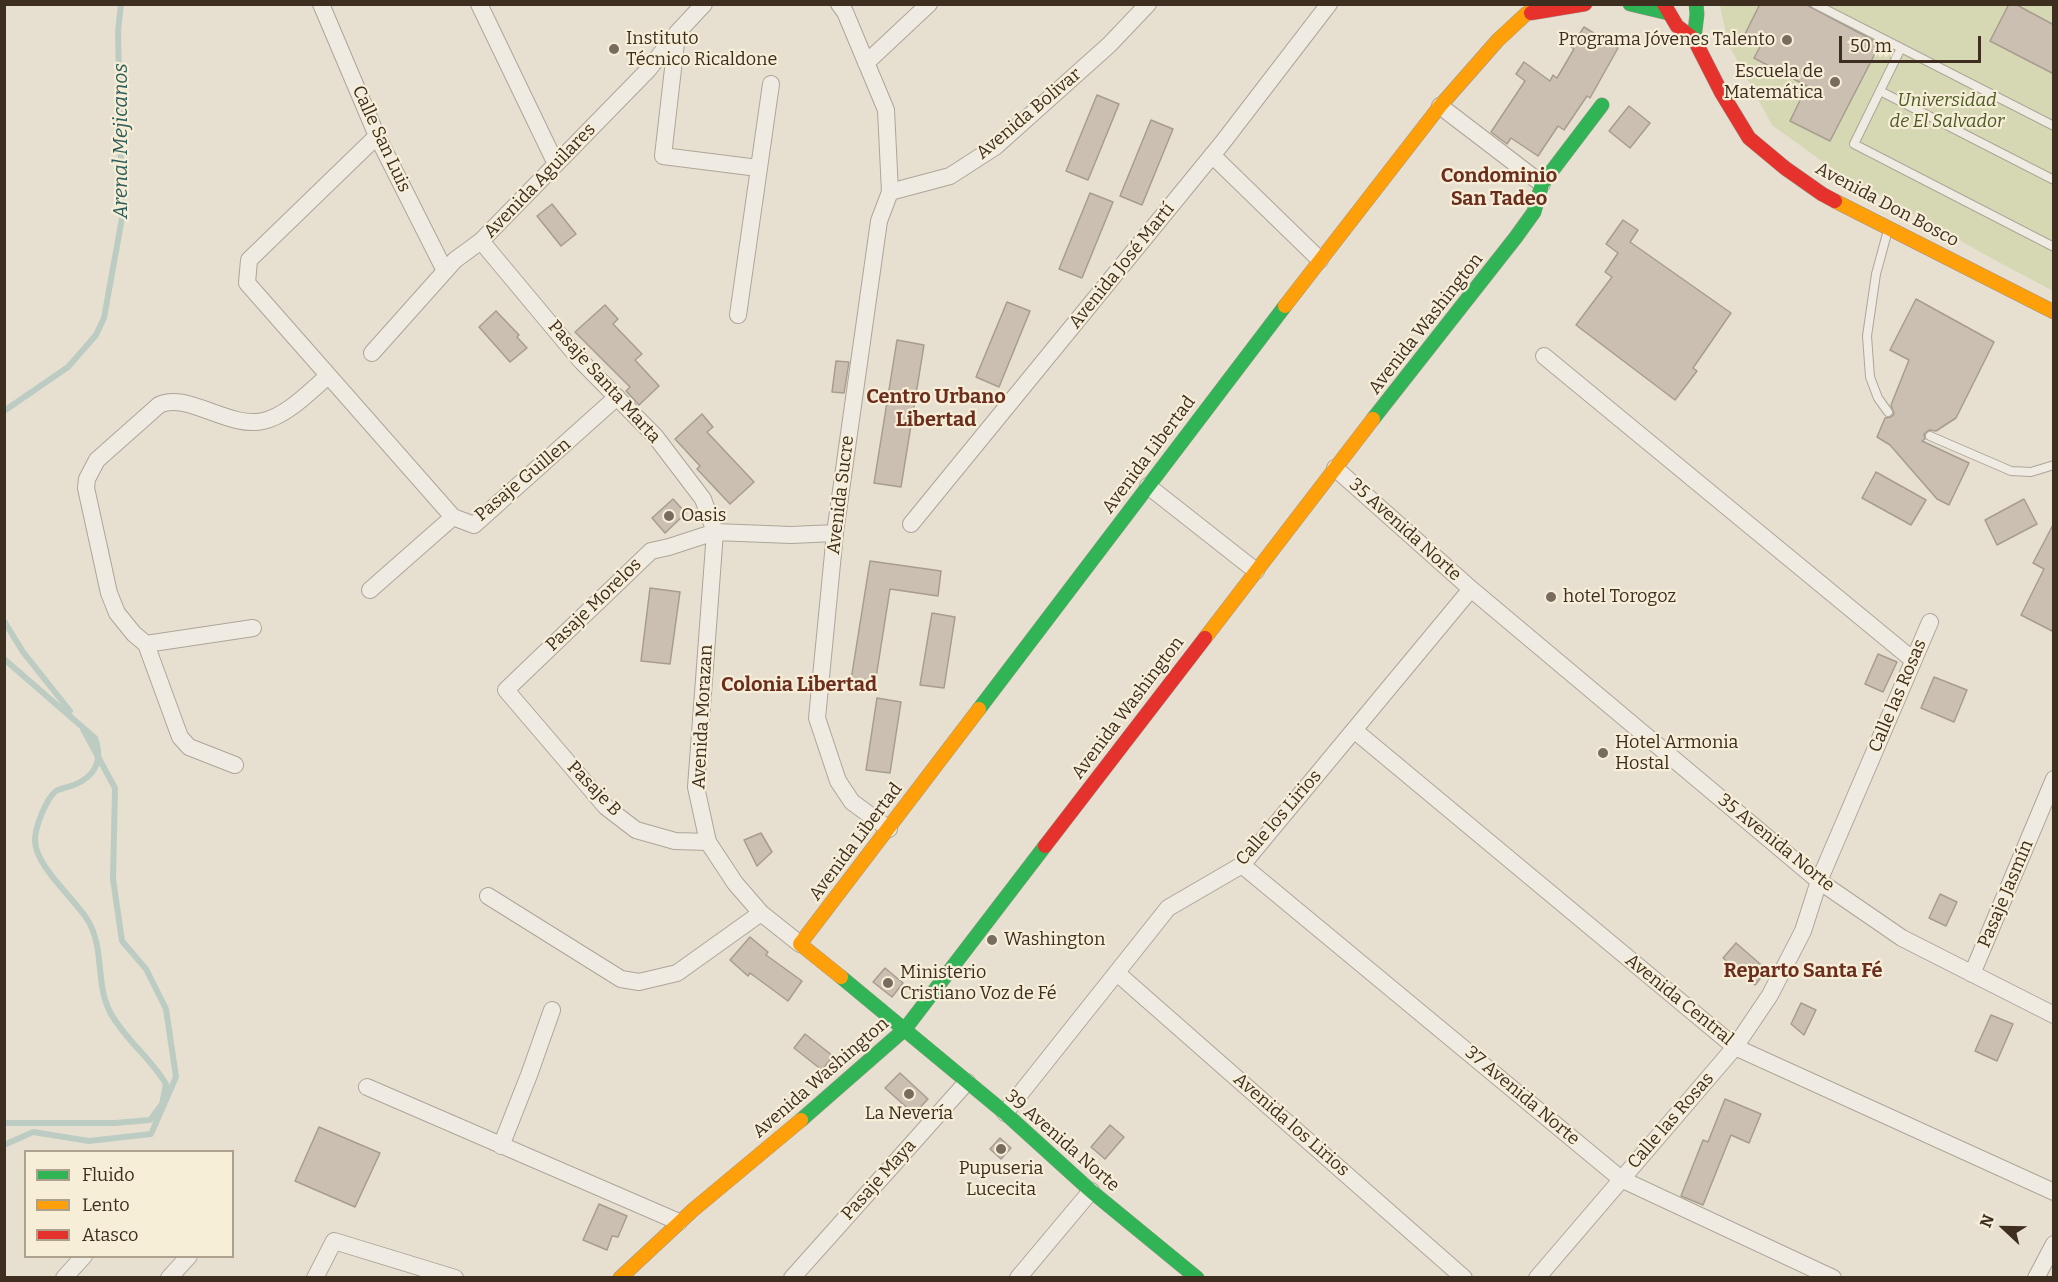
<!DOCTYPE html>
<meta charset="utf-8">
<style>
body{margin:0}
#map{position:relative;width:2058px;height:1282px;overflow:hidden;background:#e7e0d1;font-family:Bitter,serif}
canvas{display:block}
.frame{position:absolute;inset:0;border:6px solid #3d2e20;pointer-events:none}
.legend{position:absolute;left:24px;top:1150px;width:210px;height:108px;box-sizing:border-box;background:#f7eed8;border:2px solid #ada18e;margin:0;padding:8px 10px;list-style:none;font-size:18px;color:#3d2e20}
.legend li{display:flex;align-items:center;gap:12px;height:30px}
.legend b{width:30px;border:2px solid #ada18e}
.north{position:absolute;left:1974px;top:1198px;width:60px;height:60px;-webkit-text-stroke:4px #f7eed8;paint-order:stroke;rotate:292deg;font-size:16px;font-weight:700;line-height:24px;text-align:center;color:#3d2e20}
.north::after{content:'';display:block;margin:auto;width:21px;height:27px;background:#3d2e20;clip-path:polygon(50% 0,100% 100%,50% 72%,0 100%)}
.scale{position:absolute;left:1839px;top:36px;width:142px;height:27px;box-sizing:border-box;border:3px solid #3d2e20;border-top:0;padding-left:8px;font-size:18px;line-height:21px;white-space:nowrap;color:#3d2e20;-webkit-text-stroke:4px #f7eed8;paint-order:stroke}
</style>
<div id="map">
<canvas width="2058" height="1282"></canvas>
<div class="frame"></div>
<ul class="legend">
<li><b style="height:8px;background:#30b455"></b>Fluido</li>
<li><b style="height:8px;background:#ff9f0a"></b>Lento</li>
<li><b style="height:8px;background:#e5322d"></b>Atasco</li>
</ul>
<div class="north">N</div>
<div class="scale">50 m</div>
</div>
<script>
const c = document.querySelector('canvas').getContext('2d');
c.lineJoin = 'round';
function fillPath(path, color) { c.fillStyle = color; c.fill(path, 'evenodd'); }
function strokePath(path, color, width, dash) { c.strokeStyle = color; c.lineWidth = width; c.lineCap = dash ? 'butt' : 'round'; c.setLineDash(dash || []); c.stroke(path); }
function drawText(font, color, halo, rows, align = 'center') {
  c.font = font + ' Bitter,serif'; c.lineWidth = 4.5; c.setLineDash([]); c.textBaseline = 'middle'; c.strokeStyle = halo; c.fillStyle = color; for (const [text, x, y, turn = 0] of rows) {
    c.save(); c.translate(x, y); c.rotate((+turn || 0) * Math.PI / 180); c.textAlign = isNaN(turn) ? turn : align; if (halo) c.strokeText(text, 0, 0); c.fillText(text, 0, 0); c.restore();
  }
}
const green = new Path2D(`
 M 1720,5 L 2053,5 L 2053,291 L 1991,258 L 1834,170 L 1772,125 L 1728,44 Z`);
const stream = new Path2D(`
 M 4,411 L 68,367 L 96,335 L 104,318 L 122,218 L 118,31 L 121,4
 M 4,621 L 23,652 L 70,711
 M 4,659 L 95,738 C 103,760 96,776 74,785 C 69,787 61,788 56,791 C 46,799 35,827 35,840 C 35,866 73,897 87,919 C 105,947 95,983 110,1012 C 125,1040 150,1057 166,1084 L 162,1104 L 150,1120 L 115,1123 L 4,1123
 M 4,1145 L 33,1132 L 89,1141 L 151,1134 L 176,1077 L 166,1009 L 146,969 L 122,941 L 113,879 L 115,788 L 83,729`);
const building = new Path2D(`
 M 1760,4 L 1805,4 L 1880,44 L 1830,141 L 1790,121 L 1807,86 L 1754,58 L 1761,45 L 1744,36 Z
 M 2009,4 L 2015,4 L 2054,25 L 2054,74 L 1990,41 Z
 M 1584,27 L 1618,48 L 1590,98 L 1587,96 L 1564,130 L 1558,126 L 1538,156 L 1511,138 L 1507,144 L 1491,132 L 1525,81 L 1516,74 L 1524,62 L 1550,81 L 1553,75 L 1557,78 L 1574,49 L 1571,47 Z
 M 1097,95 L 1119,104 L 1088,180 L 1066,171 Z
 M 1629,106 L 1650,123 L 1630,148 L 1609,131 Z
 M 1151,120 L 1173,129 L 1142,205 L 1120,196 Z
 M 1090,193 L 1113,202 L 1082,278 L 1059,269 Z
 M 552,204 L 576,234 L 561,246 L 537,216 Z
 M 1623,220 L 1638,230 L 1630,242 L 1731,313 L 1693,368 L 1697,371 L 1675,400 L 1576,325 L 1612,277 L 1605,272 L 1618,253 L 1606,244 Z
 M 1916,299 L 1994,342 L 1956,418 L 1936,431 L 1929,430 L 1924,434 L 1925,439 L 1922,441 L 1969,463 L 1949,505 L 1937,499 L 1890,445 L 1877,437 L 1885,418 L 1891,417 L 1894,414 L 1891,405 L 1909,360 L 1890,350 Z
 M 1007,302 L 1030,311 L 999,387 L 976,377 Z
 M 605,305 L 618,319 L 613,324 L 642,354 L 635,360 L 659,386 L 639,405 L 626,391 L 630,387 L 575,332 Z
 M 496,311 L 519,335 L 517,337 L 527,348 L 510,362 L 479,327 Z
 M 897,340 L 924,345 L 901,487 L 874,483 Z
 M 836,361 L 849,362 L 844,393 L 832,392 Z
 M 702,414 L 713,427 L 707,432 L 754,482 L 730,504 L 697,469 L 700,466 L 675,439 Z
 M 1876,472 L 1926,500 L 1911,525 L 1862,498 Z
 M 673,499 L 686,513 L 665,533 L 652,518 Z
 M 2024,499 L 2037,524 L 1997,545 L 1985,520 Z
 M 2054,523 L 2054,632 L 2021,615 L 2044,569 L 2033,563 Z
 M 870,561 L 941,571 L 938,596 L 890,589 L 875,684 L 851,680 Z
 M 650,588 L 680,592 L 670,664 L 641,661 Z
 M 932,613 L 955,617 L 944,688 L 920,685 Z
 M 1878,654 L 1897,662 L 1883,692 L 1865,684 Z
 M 1934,677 L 1967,690 L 1954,722 L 1921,708 Z
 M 877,698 L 901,702 L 890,773 L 866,770 Z
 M 761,833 L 772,852 L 757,866 L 744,840 Z
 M 1940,894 L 1957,902 L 1946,926 L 1929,918 Z
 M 750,937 L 768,952 L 766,955 L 802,981 L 788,1001 L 750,973 L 748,976 L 730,960 Z
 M 1736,943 L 1767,970 L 1755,985 L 1723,958 Z
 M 885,968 L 903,983 L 892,997 L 873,982 Z
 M 1801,1003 L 1816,1010 L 1804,1035 L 1791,1024 Z
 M 1991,1015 L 2013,1024 L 1997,1061 L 1975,1051 Z
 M 805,1034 L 833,1056 L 822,1070 L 794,1048 Z
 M 900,1073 L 928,1099 L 914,1114 L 885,1088 Z
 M 1725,1099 L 1761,1114 L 1749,1143 L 1731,1135 L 1703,1205 L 1681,1196 L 1703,1140 L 1708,1142 Z
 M 1110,1125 L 1124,1137 L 1105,1159 L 1091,1147 Z
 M 319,1127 L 380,1153 L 355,1207 L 295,1181 Z
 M 1000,1138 L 1011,1148 L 1001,1159 L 990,1149 Z
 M 599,1204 L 627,1216 L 618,1237 L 612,1236 L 607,1250 L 583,1240 Z`);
const lane = new Path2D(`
 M 1815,4 L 2054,126
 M 1901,48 L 1854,144 L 2054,247
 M 1880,91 L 2054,180
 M 1888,230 L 1876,274 L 1867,336 L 1870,377 L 1878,398 L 1888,412
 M 1930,436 L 2011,471 L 2031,472 L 2054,465`);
const street = new Path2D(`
 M 321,4 L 377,136 L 445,271
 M 479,4 L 556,164
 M 839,4 L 845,12 L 886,110 L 890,192 L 879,221 L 835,533 L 817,718 L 838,781 L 852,802 L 889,829
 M 677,34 L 663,156 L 758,168
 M 866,63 L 929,4
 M 1440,106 L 1542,184
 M 377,136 L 249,260 L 247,283 L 453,517
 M 1212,155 L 1320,260
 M 890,192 L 950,176 L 995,147 L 1109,45 L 1148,4
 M 481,241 L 582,362 L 655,436 L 703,499 L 715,532 L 696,787 L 708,842 L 735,883 L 761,913 L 800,944
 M 738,315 L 771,84
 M 372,353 L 455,260 L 481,241 L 648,70 L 677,33 L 704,4
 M 1544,356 L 1913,660
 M 1335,468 L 1471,589 L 1819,881 L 1902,938 L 2054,1015
 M 1148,486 L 1256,571
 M 911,524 L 1223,142 L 1329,4
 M 370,590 L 453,517 L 474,525 L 617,397
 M 146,644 L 253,628
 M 1354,730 L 1735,1047 L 2054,1192
 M 235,765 L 189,747 L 180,737 L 146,644 L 134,634 L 117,613 L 109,593 L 86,488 L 87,479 L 97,460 L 159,405 C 186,391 229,429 263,421 C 287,416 310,391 328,376
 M 708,842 L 675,841 L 636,830 L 606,807 L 506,690 L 651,551 L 669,547 L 715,532 L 791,535 L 835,533
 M 1242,865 L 1621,1179 L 1833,1278
 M 488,896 L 621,979 L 639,982 L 677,973 L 761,913
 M 1117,973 L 1464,1278
 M 1972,974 L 2054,779
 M 367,1087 L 679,1222
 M 1005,1113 L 1168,908 L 1242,865 L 1471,589
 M 501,1146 L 529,1075 L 552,1010
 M 64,1278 L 84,1256
 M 169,1278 L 189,1256
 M 315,1278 L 334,1241 L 455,1278
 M 792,1278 L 967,1082
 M 1018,1278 L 1091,1191
 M 1537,1278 L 1735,1047 L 1770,995 L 1803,931 L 1819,881 L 1930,622
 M 2036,1278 L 2054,1244`);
const fast = new Path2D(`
 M 1630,4 L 1668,13
 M 1694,39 L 1697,14 L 1696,4
 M 1373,419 L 1516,237 L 1534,212 L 1542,184 L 1602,105
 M 979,709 L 1285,306
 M 841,977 L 1005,1113 L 1091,1191 L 1197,1278
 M 801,1120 L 905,1029 L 1045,846`);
const slow = new Path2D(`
 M 1835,201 L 2054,312
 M 1285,306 L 1440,106 L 1498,40 L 1526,14 L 1545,4
 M 1205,638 L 1373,419
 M 841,977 L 800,944 L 979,709
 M 620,1278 L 693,1210 L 801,1120`);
const jam = new Path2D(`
 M 1664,4 L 1677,26 L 1694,39 L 1721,92 L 1749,138 L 1785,168 L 1822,194 L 1835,201
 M 1531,13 L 1585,4
 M 1045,846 L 1205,638`);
const markers = [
 [1787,40,6,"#786c5e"],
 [614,49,6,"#786c5e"],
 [1835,82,6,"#786c5e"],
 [669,516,6,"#786c5e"],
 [1551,597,6,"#786c5e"],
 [1603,753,6,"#786c5e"],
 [992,940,6,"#786c5e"],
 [888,983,6,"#786c5e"],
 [909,1094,6,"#786c5e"],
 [1001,1149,6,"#786c5e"]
];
const poiNames = [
 ["Instituto",626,39],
 ["Técnico Ricaldone",626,60],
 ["Programa Jóvenes Talento",1775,40,"right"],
 ["Escuela de",1823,72,"right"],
 ["Matemática",1823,93,"right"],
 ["Oasis",681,516],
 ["hotel Torogoz",1563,597],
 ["Hotel Armonia",1615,743],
 ["Hostal",1615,764],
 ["Washington",1004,940],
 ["Ministerio",900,973],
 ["Cristiano Voz de Fé",900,994],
 ["La Nevería",909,1114,"center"],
 ["Pupuseria",1001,1169,"center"],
 ["Lucecita",1001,1190,"center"]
];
const parkNames = [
 ["Universidad",1947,101],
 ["de El Salvador",1947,122]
];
const streetNames = [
 ["Avenida Bolivar",1029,114,-40],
 ["Calle San Luis",381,139,65],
 ["Avenida Aguilares",540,181,-46],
 ["Avenida Don Bosco",1887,205,28],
 ["Avenida José Martí",1122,266,-51],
 ["Avenida Washington",1426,324,-52],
 ["Pasaje Santa Marta",604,382,48],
 ["Avenida Libertad",1149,455,-53],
 ["Pasaje Guillen",523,480,-40],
 ["Avenida Sucre",841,495,-83],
 ["35 Avenida Norte",1405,530,42],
 ["Pasaje Morelos",594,605,-44],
 ["Calle las Rosas",1898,696,-67],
 ["Avenida Washington",1128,708,-53],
 ["Avenida Morazan",703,717,-87],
 ["Pasaje B",594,789,46],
 ["Calle los Lirios",1279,818,-49],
 ["Avenida Libertad",856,842,-53],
 ["35 Avenida Norte",1776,843,39],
 ["Pasaje Jasmín",2006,894,-67],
 ["Avenida Central",1679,1000,39],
 ["Avenida Washington",821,1078,-41],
 ["37 Avenida Norte",1522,1096,40],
 ["Calle las Rosas",1671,1121,-49],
 ["Avenida los Lirios",1291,1125,41],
 ["39 Avenida Norte",1062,1141,41],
 ["Pasaje Maya",879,1180,-48]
];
const waterNames = [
 ["Arenal Mejicanos",121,141,-90]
];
const neighbourhoodNames = [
 ["Condominio",1499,176],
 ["San Tadeo",1499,199],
 ["Centro Urbano",936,397],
 ["Libertad",936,420],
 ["Colonia Libertad",799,685],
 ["Reparto Santa Fé",1803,971]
];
fillPath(green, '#d6d7b3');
strokePath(stream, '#bcccc2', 6);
fillPath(building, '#cbbfb2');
strokePath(building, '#a89c90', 1.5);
strokePath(lane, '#ada599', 10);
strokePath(street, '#ada599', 18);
strokePath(fast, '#9c958a', 15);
strokePath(slow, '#9c958a', 15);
strokePath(jam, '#9c958a', 15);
strokePath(lane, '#efebe3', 8);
strokePath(street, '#efebe3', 16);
strokePath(fast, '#30b455', 14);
strokePath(slow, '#ff9f0a', 14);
strokePath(jam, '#e5322d', 14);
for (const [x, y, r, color] of markers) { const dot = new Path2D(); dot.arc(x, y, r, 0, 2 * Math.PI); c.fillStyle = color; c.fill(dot); strokePath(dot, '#f7eed8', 2); }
drawText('18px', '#3d2e20', '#f7eed8', poiNames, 'left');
drawText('italic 18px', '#4d5a26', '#f7eed8', parkNames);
drawText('18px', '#3d2e20', '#f7eed8', streetNames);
drawText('italic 20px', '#2f5d5a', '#f7eed8', waterNames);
drawText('bold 20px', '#6b2e1e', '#f7eed8', neighbourhoodNames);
</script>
